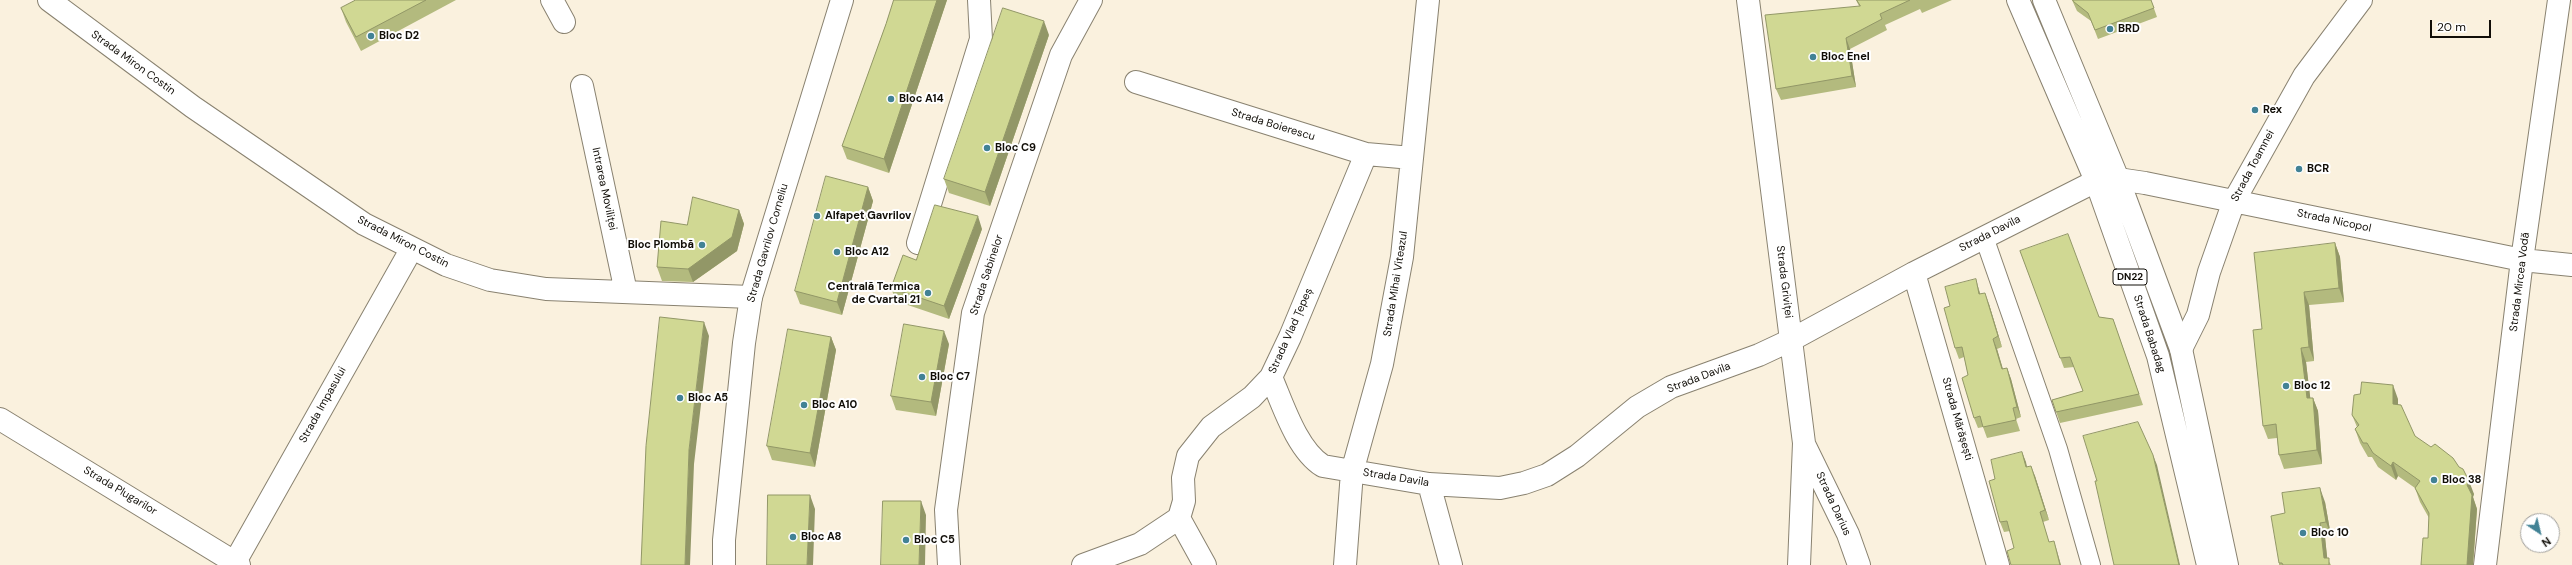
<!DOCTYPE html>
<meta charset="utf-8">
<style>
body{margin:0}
#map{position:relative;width:2572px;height:565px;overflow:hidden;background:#faf1de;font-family:"DM Sans",sans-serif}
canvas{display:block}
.north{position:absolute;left:2520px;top:513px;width:40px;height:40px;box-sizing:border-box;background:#fff;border:1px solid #a09f9c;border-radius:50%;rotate:145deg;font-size:11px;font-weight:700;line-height:16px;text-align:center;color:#110e08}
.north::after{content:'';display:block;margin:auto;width:14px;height:18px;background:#428295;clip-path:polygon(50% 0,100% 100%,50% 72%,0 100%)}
.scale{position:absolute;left:2430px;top:20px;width:61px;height:18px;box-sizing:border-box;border:2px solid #110e08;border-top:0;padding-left:5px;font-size:12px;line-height:14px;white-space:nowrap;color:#110e08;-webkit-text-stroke:3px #fff;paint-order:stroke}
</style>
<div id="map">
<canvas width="2572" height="565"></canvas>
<div class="north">N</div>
<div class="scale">20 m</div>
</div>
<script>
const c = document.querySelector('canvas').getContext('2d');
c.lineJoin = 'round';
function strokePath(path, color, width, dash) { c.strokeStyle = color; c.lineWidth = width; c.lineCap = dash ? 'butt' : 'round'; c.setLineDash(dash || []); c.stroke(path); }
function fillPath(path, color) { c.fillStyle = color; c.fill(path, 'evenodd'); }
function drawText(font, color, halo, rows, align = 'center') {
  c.font = font + ' "DM Sans",sans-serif'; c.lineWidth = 4; c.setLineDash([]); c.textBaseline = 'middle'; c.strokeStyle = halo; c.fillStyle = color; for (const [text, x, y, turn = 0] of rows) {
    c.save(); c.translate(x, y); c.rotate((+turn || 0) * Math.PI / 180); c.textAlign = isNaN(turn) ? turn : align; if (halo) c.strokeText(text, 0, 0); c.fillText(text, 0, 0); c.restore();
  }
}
const pedestrian = new Path2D(`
 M 1984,237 L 2058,449 L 2091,565`);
const minor = new Path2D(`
 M 49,0 L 193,107 L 364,224 L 446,265 L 490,280 L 546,289 L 751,297
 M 552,0 L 564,22
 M 1748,0 L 1804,443 L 1799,565
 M 1136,82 L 1366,154 L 1412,158
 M 582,86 L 626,292
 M 918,243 L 981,39 L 979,0
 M 1914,273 L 1998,565
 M 2181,349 L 2198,315 L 2209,272 L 2234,201 L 2304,76 L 2361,0
 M 1271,377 C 1283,405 1297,450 1323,466 L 1429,484 L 1500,488 L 1524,483 L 1547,475 L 1577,456 L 1637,407 L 1671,387 L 1759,355 L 1791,340 L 1914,273 L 2096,181 L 2118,179 L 2145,183 L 2522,260 L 2572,265
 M 0,419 L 239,565
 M 1805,446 L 1848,534 L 1859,565
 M 1429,484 L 1451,565
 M 1179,518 L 1205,565
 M 235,562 L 412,248
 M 949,565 L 946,510 L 973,313 L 1061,55 L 1091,0
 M 1083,565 L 1140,544 L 1179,518 L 1184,501 L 1183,478 L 1188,456 L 1211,427 L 1252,397 L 1271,377 L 1290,337 L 1366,154
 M 1345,565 L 1352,472 L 1382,364 L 1402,257 L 1428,0
 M 2485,565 L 2522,260 L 2559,0`);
const tertiary = new Path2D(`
 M 724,565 L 724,540 L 744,343 L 751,297 L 842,0`);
const primary = new Path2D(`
 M 2018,0 L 2096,181 L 2158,356 L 2208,565
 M 2044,0 L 2118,179 L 2181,349 L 2227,565`);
const wall = new Path2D(`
 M 356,0 L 456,0 L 361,51 L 346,22 L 341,8 Z
 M 894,0 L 947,0 L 889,173 L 847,159 L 842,146 L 886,24 Z
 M 1856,0 L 1952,0 L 1922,13 L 1920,9 L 1885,25 L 1887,30 L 1850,49 L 1856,87 L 1781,100 L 1776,89 L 1859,6 Z
 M 2072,0 L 2151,0 L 2157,17 L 2098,39 L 2091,21 L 2077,11 Z
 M 1049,35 L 990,206 L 949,193 L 944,179 Z
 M 868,187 L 873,201 L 842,315 L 800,304 L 795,291 Z
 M 739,210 L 744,224 L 737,251 L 693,282 L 662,281 L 657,267 L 687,225 Z
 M 982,229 L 949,319 L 896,301 L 891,288 L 916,260 Z
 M 2335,243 L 2340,257 L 2344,302 L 2309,305 L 2314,361 L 2306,362 L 2310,398 L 2313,398 L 2318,411 L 2322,464 L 2284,469 L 2279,455 L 2277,438 L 2268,439 L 2263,426 L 2262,329 Z
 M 2020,251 L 2099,317 L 2113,319 L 2143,405 L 2060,423 L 2052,400 L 2083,391 L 2074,367 L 2064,368 Z
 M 1979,290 L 1980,294 L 1989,304 L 2002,347 L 1997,349 L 2003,369 L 2007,368 L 2011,379 L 2021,417 L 2016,419 L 2020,431 L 1987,438 L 1983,427 L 1978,428 L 1974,418 L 1968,375 L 1964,357 L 1959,359 L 1955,348 L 1950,306 Z
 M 831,337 L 836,350 L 815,467 L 772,460 L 767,446 Z
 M 949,344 L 936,416 L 896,410 L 891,396 Z
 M 2360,394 L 2398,399 L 2398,405 L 2415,436 L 2474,494 L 2473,497 L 2477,509 L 2473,565 L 2421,565 L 2428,538 L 2429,518 L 2420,502 L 2415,488 L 2398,476 L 2396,480 L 2378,467 L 2372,457 L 2368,457 L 2360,443 L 2355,429 L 2357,427 L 2352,415 Z
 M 2022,452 L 2027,467 L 2035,476 L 2049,520 L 2043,522 L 2049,542 L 2057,551 L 2014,548 L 2010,531 L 2004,532 L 2000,522 Z
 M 2325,502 L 2331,536 L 2325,537 L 2327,558 L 2331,565 L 2279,565 L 2279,563 L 2285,513 Z`);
const shadedWall = new Path2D(`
 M 937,0 L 947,0 L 889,173 L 884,159 Z
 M 1044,21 L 1049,35 L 990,206 L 985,192 Z
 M 1846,38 L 1850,49 L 1856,87 L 1852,76 Z
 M 868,187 L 873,201 L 842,315 L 837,302 Z
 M 739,210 L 744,224 L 737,251 L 693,282 L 688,269 Z
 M 978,216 L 982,229 L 949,319 L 944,306 Z
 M 2335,243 L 2340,257 L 2344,302 L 2339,288 Z
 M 1976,279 L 1979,290 L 1983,305 L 1979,294 Z
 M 2304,292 L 2309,305 L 2314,361 L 2309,347 Z
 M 1985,293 L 1989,304 L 2002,347 L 1998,336 Z
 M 704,322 L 709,336 L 694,464 L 690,565 L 685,565 L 689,450 Z
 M 944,331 L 949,344 L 936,416 L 931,402 Z
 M 831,337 L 836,350 L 815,467 L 810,453 Z
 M 1993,339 L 1997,349 L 2006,380 L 2002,369 Z
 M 2301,348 L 2306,362 L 2312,412 L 2307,398 Z
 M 2007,368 L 2011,379 L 2021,417 L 2017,407 Z
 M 2393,385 L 2398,399 L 2398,418 L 2393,404 Z
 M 2313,398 L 2318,411 L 2322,464 L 2317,450 Z
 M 2022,452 L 2026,462 L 2029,477 L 2026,467 Z
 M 2153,455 L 2157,465 L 2180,565 L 2179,565 Z
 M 2393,462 L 2398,476 L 2396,480 L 2391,466 Z
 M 2031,466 L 2035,476 L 2049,520 L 2045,510 Z
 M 2469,481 L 2474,494 L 2473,497 L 2477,509 L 2473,565 L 2467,565 L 2467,485 Z
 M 2320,488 L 2325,502 L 2331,536 L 2326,522 Z
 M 810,495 L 815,509 L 813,565 L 807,565 Z
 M 921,501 L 926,515 L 925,565 L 919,565 Z
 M 2320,523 L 2325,537 L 2328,565 L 2324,558 Z
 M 2054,541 L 2057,551 L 2061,565 L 2060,565 Z`);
const building = new Path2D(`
 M 356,0 L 426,0 L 356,37 L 341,8 Z
 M 894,0 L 937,0 L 884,159 L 842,146 L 886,24 Z
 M 1857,0 L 1910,0 L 1880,14 L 1882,19 L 1846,38 L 1852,76 L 1776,89 L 1765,15 L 1860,6 Z
 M 2073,0 L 2151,0 L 2154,8 L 2095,30 L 2088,13 L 2074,2 Z
 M 1003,8 L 1044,21 L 985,192 L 944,179 Z
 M 826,176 L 868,187 L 837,302 L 795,291 Z
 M 693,197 L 739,210 L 732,237 L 688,269 L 657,267 L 661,221 L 687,225 Z
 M 935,205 L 978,216 L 944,306 L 891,288 L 903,255 L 916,260 Z
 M 2068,234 L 2099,317 L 2113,319 L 2139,394 L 2056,412 L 2052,400 L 2083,391 L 2070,357 L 2060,358 L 2020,251 Z
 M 2335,243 L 2339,288 L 2304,292 L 2309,347 L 2301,348 L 2307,398 L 2313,398 L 2317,450 L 2279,455 L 2276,424 L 2263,426 L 2253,330 L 2262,329 L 2254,253 Z
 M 1976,279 L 1979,294 L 1985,293 L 1998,336 L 1993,339 L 2002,369 L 2007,368 L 2017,407 L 2013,408 L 2016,420 L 1983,427 L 1980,416 L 1974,418 L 1962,378 L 1968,375 L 1962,347 L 1955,348 L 1944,308 L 1950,306 L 1945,287 Z
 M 660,317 L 704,322 L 689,450 L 685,565 L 641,565 L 646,446 Z
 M 904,324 L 944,331 L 931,402 L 891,396 Z
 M 788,329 L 831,337 L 810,453 L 767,446 Z
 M 2362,382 L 2393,385 L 2393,404 L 2401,405 L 2415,436 L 2431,447 L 2435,444 L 2453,458 L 2459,467 L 2463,469 L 2469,481 L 2467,485 L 2472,495 L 2467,565 L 2421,565 L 2423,538 L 2428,538 L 2429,513 L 2415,488 L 2420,481 L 2393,462 L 2391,466 L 2373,453 L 2367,443 L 2363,443 L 2355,429 L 2359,425 L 2352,415 L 2354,395 L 2360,394 Z
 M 2138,422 L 2153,455 L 2179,565 L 2114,565 L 2095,481 L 2097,481 L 2083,436 Z
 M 2022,452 L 2026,467 L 2031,466 L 2045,510 L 2040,512 L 2049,542 L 2054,541 L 2060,565 L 2011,565 L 2007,551 L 2014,548 L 2007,521 L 2000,522 L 1989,481 L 1995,479 L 1991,460 Z
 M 2320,488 L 2326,522 L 2320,523 L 2324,558 L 2329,558 L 2329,565 L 2283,565 L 2282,563 L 2279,563 L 2271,516 L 2285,513 L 2282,493 Z
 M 768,495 L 810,495 L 807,565 L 767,565 Z
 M 883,501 L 921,501 L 919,565 L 881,565 Z`);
const markers = [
 [2110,29,4,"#428295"],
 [371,36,4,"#428295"],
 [1813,57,4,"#428295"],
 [891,99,4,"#428295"],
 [2255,110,4,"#428295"],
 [987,148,4,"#428295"],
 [2299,169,4,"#428295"],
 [817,216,4,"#428295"],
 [702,245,4,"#428295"],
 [837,252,4,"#428295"],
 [928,293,4,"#428295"],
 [922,377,4,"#428295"],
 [2286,386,4,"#428295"],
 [680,398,4,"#428295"],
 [804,405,4,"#428295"],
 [2434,480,4,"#428295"],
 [2303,533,4,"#428295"],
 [793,537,4,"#428295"],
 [906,540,4,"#428295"]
];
const shields = [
 [2130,277,34]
];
const shieldNames = [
 ["DN22",2130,277]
];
const poiNames = [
 ["BRD",2118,29],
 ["Bloc D2",379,36],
 ["Bloc Enel",1821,57],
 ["Bloc A14",899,99],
 ["Rex",2263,110],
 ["Bloc C9",995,148],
 ["BCR",2307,169],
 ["Alfapet Gavrilov",825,216],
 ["Bloc Plombă",694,245,"right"],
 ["Bloc A12",845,252],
 ["Centrală Termica",920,287,"right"],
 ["de Cvartal 21",920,300,"right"],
 ["Bloc C7",930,377],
 ["Bloc 12",2294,386],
 ["Bloc A5",688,398],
 ["Bloc A10",812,405],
 ["Bloc 38",2442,480],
 ["Bloc 10",2311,533],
 ["Bloc A8",801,537],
 ["Bloc C5",914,540]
];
const streetNames = [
 ["Strada Miron Costin",133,63,36],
 ["Strada Boierescu",1273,125,17],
 ["Strada Toamnei",2253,166,-62],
 ["Intrarea Moviliței",604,189,78],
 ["Strada Nicopol",2334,221,12],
 ["Strada Davila",1990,234,-27],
 ["Strada Miron Costin",403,242,27],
 ["Strada Gavrilov Corneliu",768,243,-74],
 ["Strada Sabinelor",987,275,-72],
 ["Strada Griviței",1784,282,83],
 ["Strada Mircea Vodă",2520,282,-83],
 ["Strada Mihai Viteazul",1396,284,-81],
 ["Strada Vlad Țepeș",1291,331,-66],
 ["Strada Babadag",2149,334,72],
 ["Strada Davila",1699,378,-21],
 ["Strada Impasului",323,405,-61],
 ["Strada Mărășești",1957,419,74],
 ["Strada Davila",1396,478,9],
 ["Strada Plugarilor",120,491,31],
 ["Strada Darius",1833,504,65]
];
strokePath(pedestrian, '#898270', 20);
strokePath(minor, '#898270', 24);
strokePath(tertiary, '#898270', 24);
strokePath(primary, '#898270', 24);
strokePath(pedestrian, '#fff', 18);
strokePath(minor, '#fff', 22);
strokePath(tertiary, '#fff', 22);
strokePath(primary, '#fff', 22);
fillPath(wall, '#b3ba7e');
fillPath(shadedWall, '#929767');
fillPath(building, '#d0d893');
strokePath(building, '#929767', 1);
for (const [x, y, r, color] of markers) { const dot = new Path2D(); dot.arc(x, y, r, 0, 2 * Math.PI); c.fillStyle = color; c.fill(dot); strokePath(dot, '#fff', 1.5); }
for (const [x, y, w] of shields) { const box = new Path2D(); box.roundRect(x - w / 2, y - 8, w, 16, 3); c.fillStyle = '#fff'; c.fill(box); strokePath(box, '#110e08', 1); }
drawText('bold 10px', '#110e08', null, shieldNames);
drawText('bold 11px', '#110e08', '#fff', poiNames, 'left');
drawText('11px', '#110e08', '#fff', streetNames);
</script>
